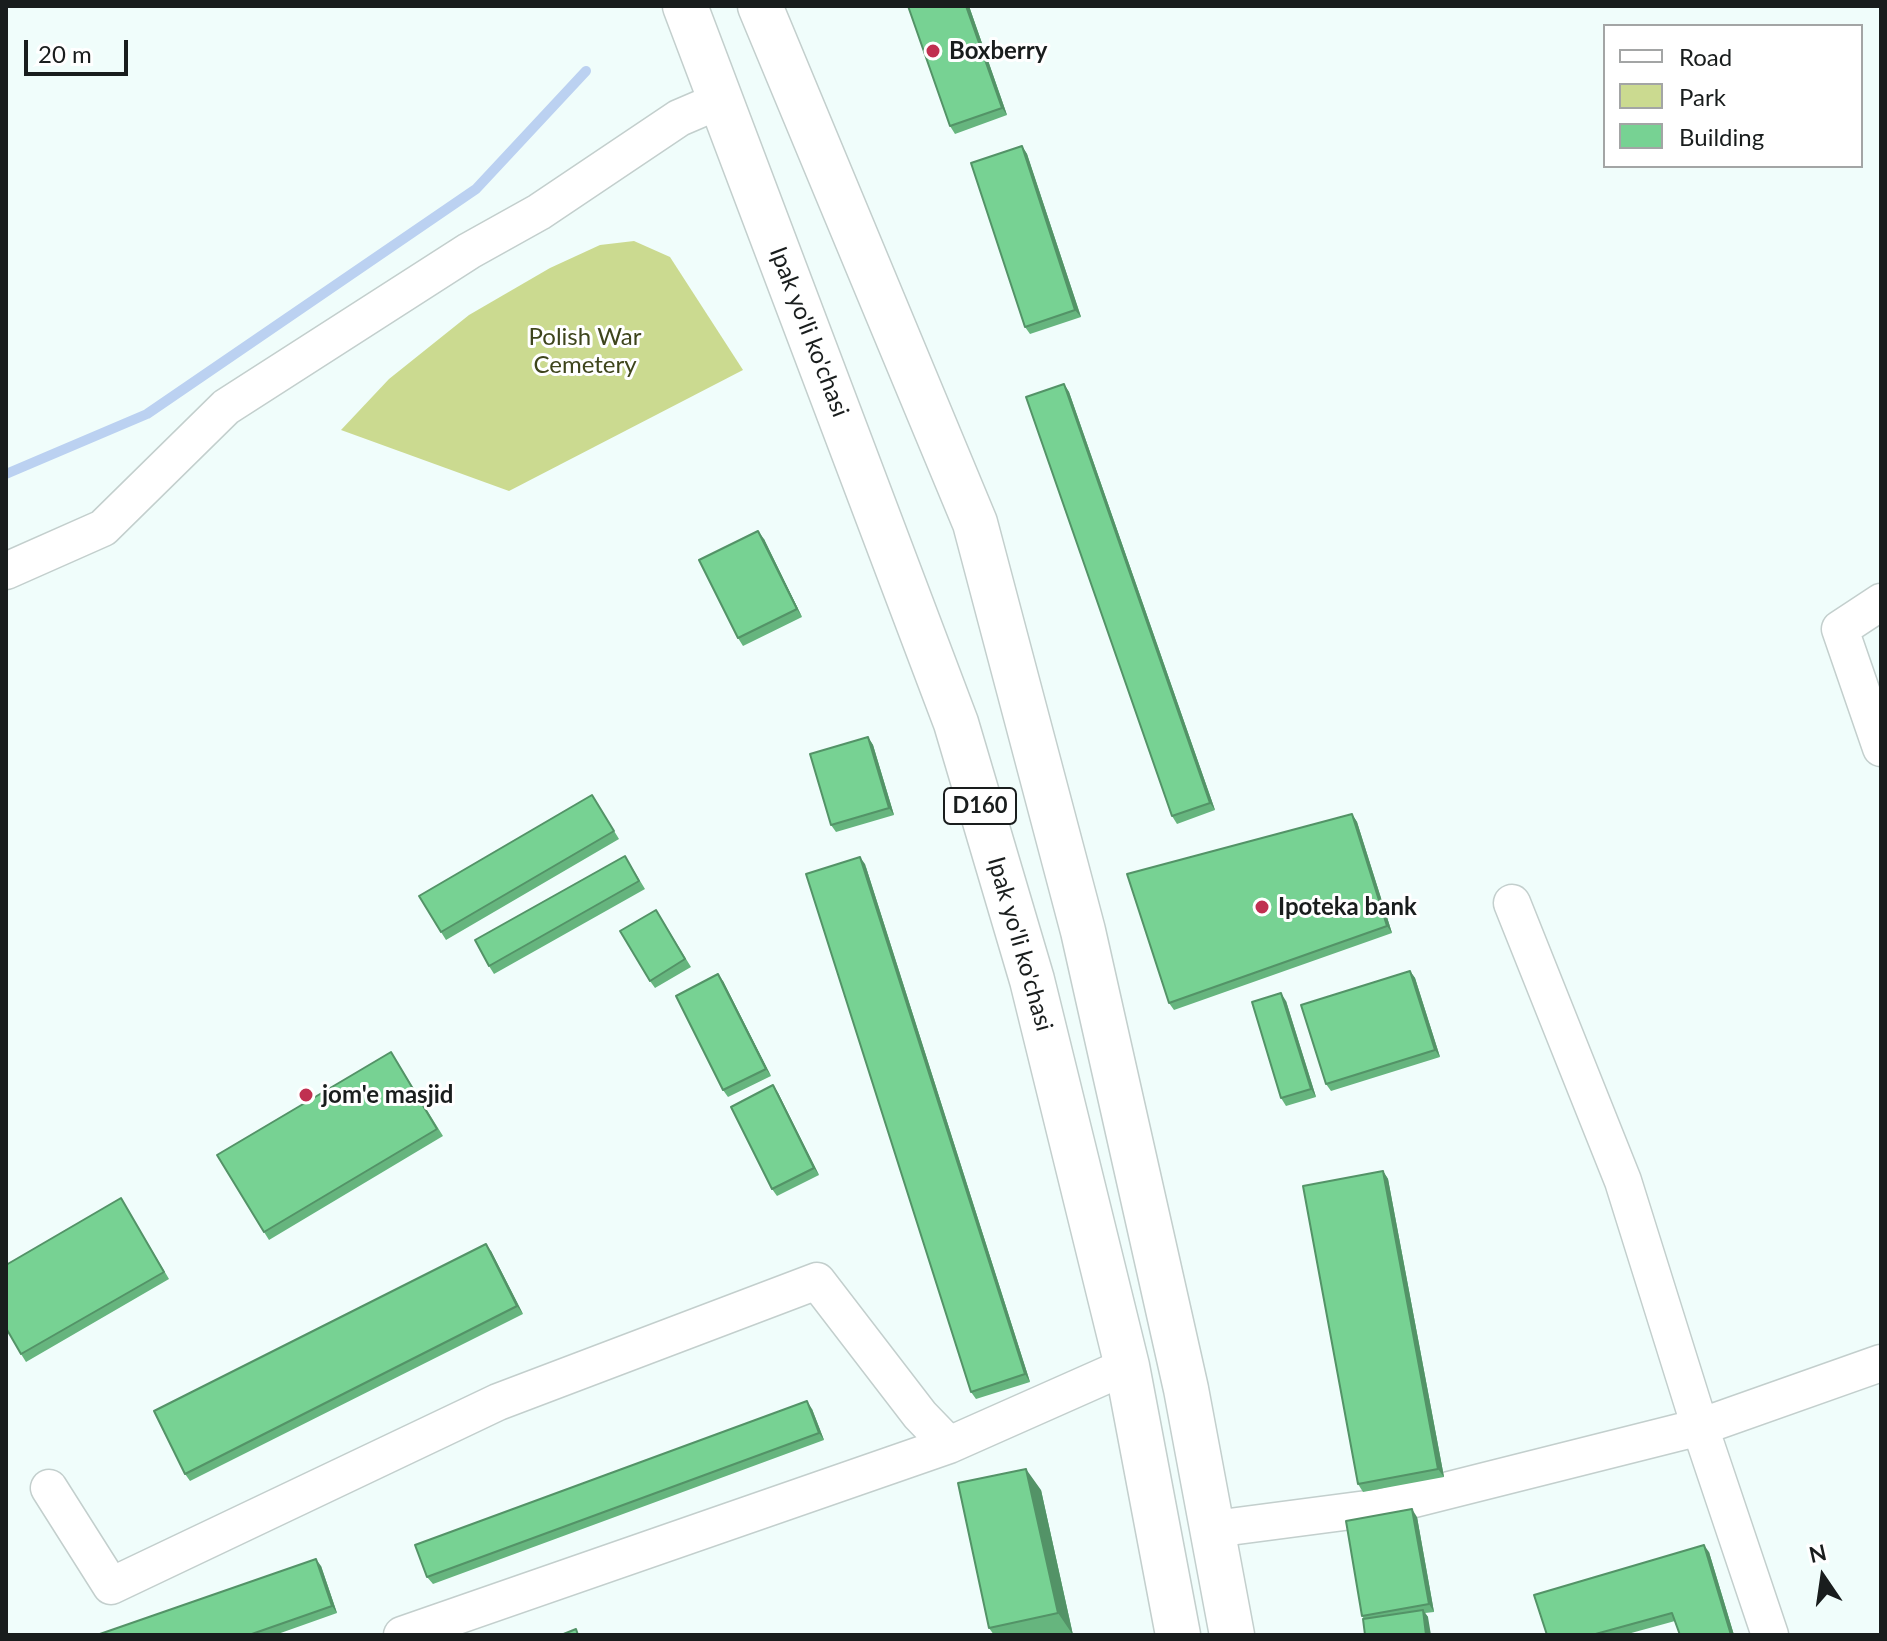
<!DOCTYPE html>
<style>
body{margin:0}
#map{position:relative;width:1887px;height:1641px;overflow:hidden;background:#f0fdfb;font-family:Lato,sans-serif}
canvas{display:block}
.frame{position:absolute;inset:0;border:8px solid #191d1d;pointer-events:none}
.legend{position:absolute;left:1603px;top:24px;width:260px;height:144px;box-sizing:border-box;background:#fff;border:2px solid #a3a5a5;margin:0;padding:10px 14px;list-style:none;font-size:24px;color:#191d1d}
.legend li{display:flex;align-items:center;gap:16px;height:40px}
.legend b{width:40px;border:2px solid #a3a5a5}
.north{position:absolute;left:1783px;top:1537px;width:80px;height:80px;-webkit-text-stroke:6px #fff;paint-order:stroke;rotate:347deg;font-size:22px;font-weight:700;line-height:32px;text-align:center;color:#191d1d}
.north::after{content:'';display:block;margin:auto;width:28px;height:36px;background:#191d1d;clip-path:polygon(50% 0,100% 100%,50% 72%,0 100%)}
.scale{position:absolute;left:24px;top:40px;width:104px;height:36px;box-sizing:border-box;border:4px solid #191d1d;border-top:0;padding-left:10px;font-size:24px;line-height:28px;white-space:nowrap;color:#191d1d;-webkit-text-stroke:6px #fff;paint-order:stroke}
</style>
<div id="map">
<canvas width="1887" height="1641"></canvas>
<div class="frame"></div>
<ul class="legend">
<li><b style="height:10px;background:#fff"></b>Road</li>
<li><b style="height:22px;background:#cbda90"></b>Park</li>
<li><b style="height:22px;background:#77d293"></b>Building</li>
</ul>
<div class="north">N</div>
<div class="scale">20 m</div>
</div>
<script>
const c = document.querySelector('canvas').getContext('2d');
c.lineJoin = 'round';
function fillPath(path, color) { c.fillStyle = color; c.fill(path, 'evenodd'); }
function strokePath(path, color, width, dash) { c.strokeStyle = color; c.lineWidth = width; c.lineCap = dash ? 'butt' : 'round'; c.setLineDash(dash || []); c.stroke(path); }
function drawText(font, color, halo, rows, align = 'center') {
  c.font = font + ' Lato,sans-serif'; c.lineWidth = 6; c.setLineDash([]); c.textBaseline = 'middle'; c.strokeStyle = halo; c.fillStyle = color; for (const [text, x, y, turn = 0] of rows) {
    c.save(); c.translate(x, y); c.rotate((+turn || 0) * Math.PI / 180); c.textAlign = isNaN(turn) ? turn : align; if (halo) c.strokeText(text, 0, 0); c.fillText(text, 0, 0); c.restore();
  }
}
const green = new Path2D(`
 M 634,241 L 670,257 L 743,370 L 509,491 L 341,430 L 389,379 L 469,315 L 550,268 L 600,245 Z`);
const stream = new Path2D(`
 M 6,474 L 147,414 L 476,189 L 586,71`);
const minor = new Path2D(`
 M 6,571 L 103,528 L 226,407 L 469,251 L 539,212 L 679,118 L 721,100
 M 1881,602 L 1840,629 L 1881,748
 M 1512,903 L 1623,1181 L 1700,1427 L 1770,1635
 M 49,1488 L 111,1586 L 498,1402 L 817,1281 L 920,1415 L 949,1445 L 1127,1366
 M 1214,1529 L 1382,1507 L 1700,1427 L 1881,1363
 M 402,1635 L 949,1445`);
const major = new Path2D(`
 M 685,6 L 956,723 L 1032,980 L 1127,1366 L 1178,1635
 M 760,6 L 975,523 L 1083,931 L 1186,1389 L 1232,1635`);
const wall = new Path2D(`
 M 969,6 L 1007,115 L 955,134 L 950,126 Z
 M 1022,146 L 1027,154 L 1081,317 L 1030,334 L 1025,327 Z
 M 1064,384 L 1069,392 L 1215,810 L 1177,824 L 1172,816 Z
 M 764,539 L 802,617 L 743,646 L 738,638 Z
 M 868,737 L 873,745 L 894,815 L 836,832 L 831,825 Z
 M 592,795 L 619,839 L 446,940 L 441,932 Z
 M 1352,814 L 1357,822 L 1392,933 L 1174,1010 L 1169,1003 Z
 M 625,856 L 645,889 L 494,974 L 489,966 Z
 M 865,864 L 1030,1382 L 976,1399 L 971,1392 Z
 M 661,918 L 691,967 L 655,988 L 650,981 Z
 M 1410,971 L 1415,978 L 1440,1057 L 1331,1091 L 1326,1084 Z
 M 723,981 L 771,1076 L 728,1097 L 723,1090 Z
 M 1286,1001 L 1316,1097 L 1286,1106 L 1281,1098 Z
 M 391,1052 L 443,1136 L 269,1240 L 264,1232 Z
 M 773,1085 L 778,1093 L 819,1175 L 777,1196 L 772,1189 Z
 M 1383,1171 L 1388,1179 L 1444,1477 L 1363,1492 L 1358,1484 Z
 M 121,1198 L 169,1279 L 26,1362 L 21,1354 Z
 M 491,1251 L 523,1314 L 190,1481 L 185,1474 Z
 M 812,1409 L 824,1440 L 433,1584 L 427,1577 Z
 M 1041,1490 L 1073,1635 L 994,1635 L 989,1628 Z
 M 1417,1517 L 1434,1612 L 1425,1613 L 1428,1617 L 1364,1619 L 1362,1616 Z
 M 1709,1552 L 1734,1635 L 1680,1635 L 1675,1621 L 1624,1635 L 1547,1635 Z
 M 321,1566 L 337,1613 L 275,1635 L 97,1635 Z`);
const shadedWall = new Path2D(`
 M 966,6 L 969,6 L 1007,115 L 1002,108 Z
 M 1022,146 L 1027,154 L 1081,317 L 1075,310 Z
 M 1064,384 L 1069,392 L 1215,810 L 1210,803 Z
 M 758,531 L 764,539 L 802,617 L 797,609 Z
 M 868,737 L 873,745 L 894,815 L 889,808 Z
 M 1352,814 L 1357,822 L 1392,933 L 1387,926 Z
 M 860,857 L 865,864 L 1030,1382 L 1025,1374 Z
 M 1410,971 L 1415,978 L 1440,1057 L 1435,1050 Z
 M 718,974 L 723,981 L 771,1076 L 766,1069 Z
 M 1281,993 L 1286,1001 L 1316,1097 L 1311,1089 Z
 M 773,1085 L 778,1093 L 819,1175 L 814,1168 Z
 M 1383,1171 L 1388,1179 L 1444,1477 L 1438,1469 Z
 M 486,1244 L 491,1251 L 523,1314 L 517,1306 Z
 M 807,1401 L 812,1409 L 824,1440 L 819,1433 Z
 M 1026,1469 L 1041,1490 L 1073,1635 L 1058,1613 Z
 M 1412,1509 L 1417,1517 L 1434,1612 L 1429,1604 Z
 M 1704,1545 L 1709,1552 L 1734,1635 L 1731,1635 Z
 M 316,1559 L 321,1566 L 337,1613 L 332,1606 Z
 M 1423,1610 L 1428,1617 L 1431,1635 L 1426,1635 Z`);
const building = new Path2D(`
 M 908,6 L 966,6 L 1002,108 L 950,126 Z
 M 1022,146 L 1075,310 L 1025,327 L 971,163 Z
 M 1064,384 L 1210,803 L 1172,816 L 1026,397 Z
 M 758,531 L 797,609 L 738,638 L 699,560 Z
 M 868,737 L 889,808 L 831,825 L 810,754 Z
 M 592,795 L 614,831 L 441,932 L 419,896 Z
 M 1352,814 L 1387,926 L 1169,1003 L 1127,874 Z
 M 625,856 L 639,881 L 489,966 L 475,940 Z
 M 860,857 L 1025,1374 L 971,1392 L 806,874 Z
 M 656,910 L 685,959 L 650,981 L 620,931 Z
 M 1410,971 L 1435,1050 L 1326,1084 L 1301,1005 Z
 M 718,974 L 766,1069 L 723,1090 L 676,996 Z
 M 1281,993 L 1311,1089 L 1281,1098 L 1252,1002 Z
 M 391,1052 L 437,1129 L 264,1232 L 217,1155 Z
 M 773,1085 L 814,1168 L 772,1189 L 731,1107 Z
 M 1383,1171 L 1438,1469 L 1358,1484 L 1303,1186 Z
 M 121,1198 L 164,1272 L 21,1354 L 6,1328 L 6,1265 Z
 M 486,1244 L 517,1306 L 185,1474 L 154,1411 Z
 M 807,1401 L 819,1433 L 427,1577 L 415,1545 Z
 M 1026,1469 L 1058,1613 L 989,1628 L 958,1483 Z
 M 1412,1509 L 1429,1604 L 1362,1616 L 1346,1521 Z
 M 1704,1545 L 1731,1635 L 1680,1635 L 1672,1613 L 1592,1635 L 1547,1635 L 1534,1595 Z
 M 316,1559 L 332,1606 L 249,1635 L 97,1635 Z
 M 1423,1610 L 1426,1635 L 1365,1635 L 1363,1619 Z
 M 576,1629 L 578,1635 L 561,1635 Z`);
const markers = [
 [933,51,8,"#c03050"],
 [1262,907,8,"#c03050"],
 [306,1095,8,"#c03050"]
];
const shields = [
 [980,806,72]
];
const shieldNames = [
 ["D160",980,806]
];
const poiNames = [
 ["Boxberry",949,51],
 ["Ipoteka bank",1278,907],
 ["jom'e masjid",322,1095]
];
const streetNames = [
 ["Ipak yo'li ko'chasi",809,332,69],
 ["Ipak yo'li ko'chasi",1020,944,74]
];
const parkNames = [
 ["Polish War",585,337],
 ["Cemetery",585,365]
];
fillPath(green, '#cbda90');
strokePath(stream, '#bbd1f1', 10);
strokePath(minor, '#c3cfcd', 39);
strokePath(major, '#c3cfcd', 47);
strokePath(minor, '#fff', 36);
strokePath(major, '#fff', 44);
fillPath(wall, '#66b57e');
fillPath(shadedWall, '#539367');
fillPath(building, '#77d293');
strokePath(building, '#539367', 2);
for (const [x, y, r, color] of markers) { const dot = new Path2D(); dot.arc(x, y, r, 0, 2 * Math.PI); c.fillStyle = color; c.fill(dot); strokePath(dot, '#fff', 3); }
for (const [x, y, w] of shields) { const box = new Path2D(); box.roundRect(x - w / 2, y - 18, w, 36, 6); c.fillStyle = '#fff'; c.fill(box); strokePath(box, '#191d1d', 2); }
drawText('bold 22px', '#191d1d', null, shieldNames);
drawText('bold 24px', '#191d1d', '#fff', poiNames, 'left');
drawText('24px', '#191d1d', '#fff', streetNames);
drawText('24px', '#3e451c', '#fff', parkNames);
</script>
